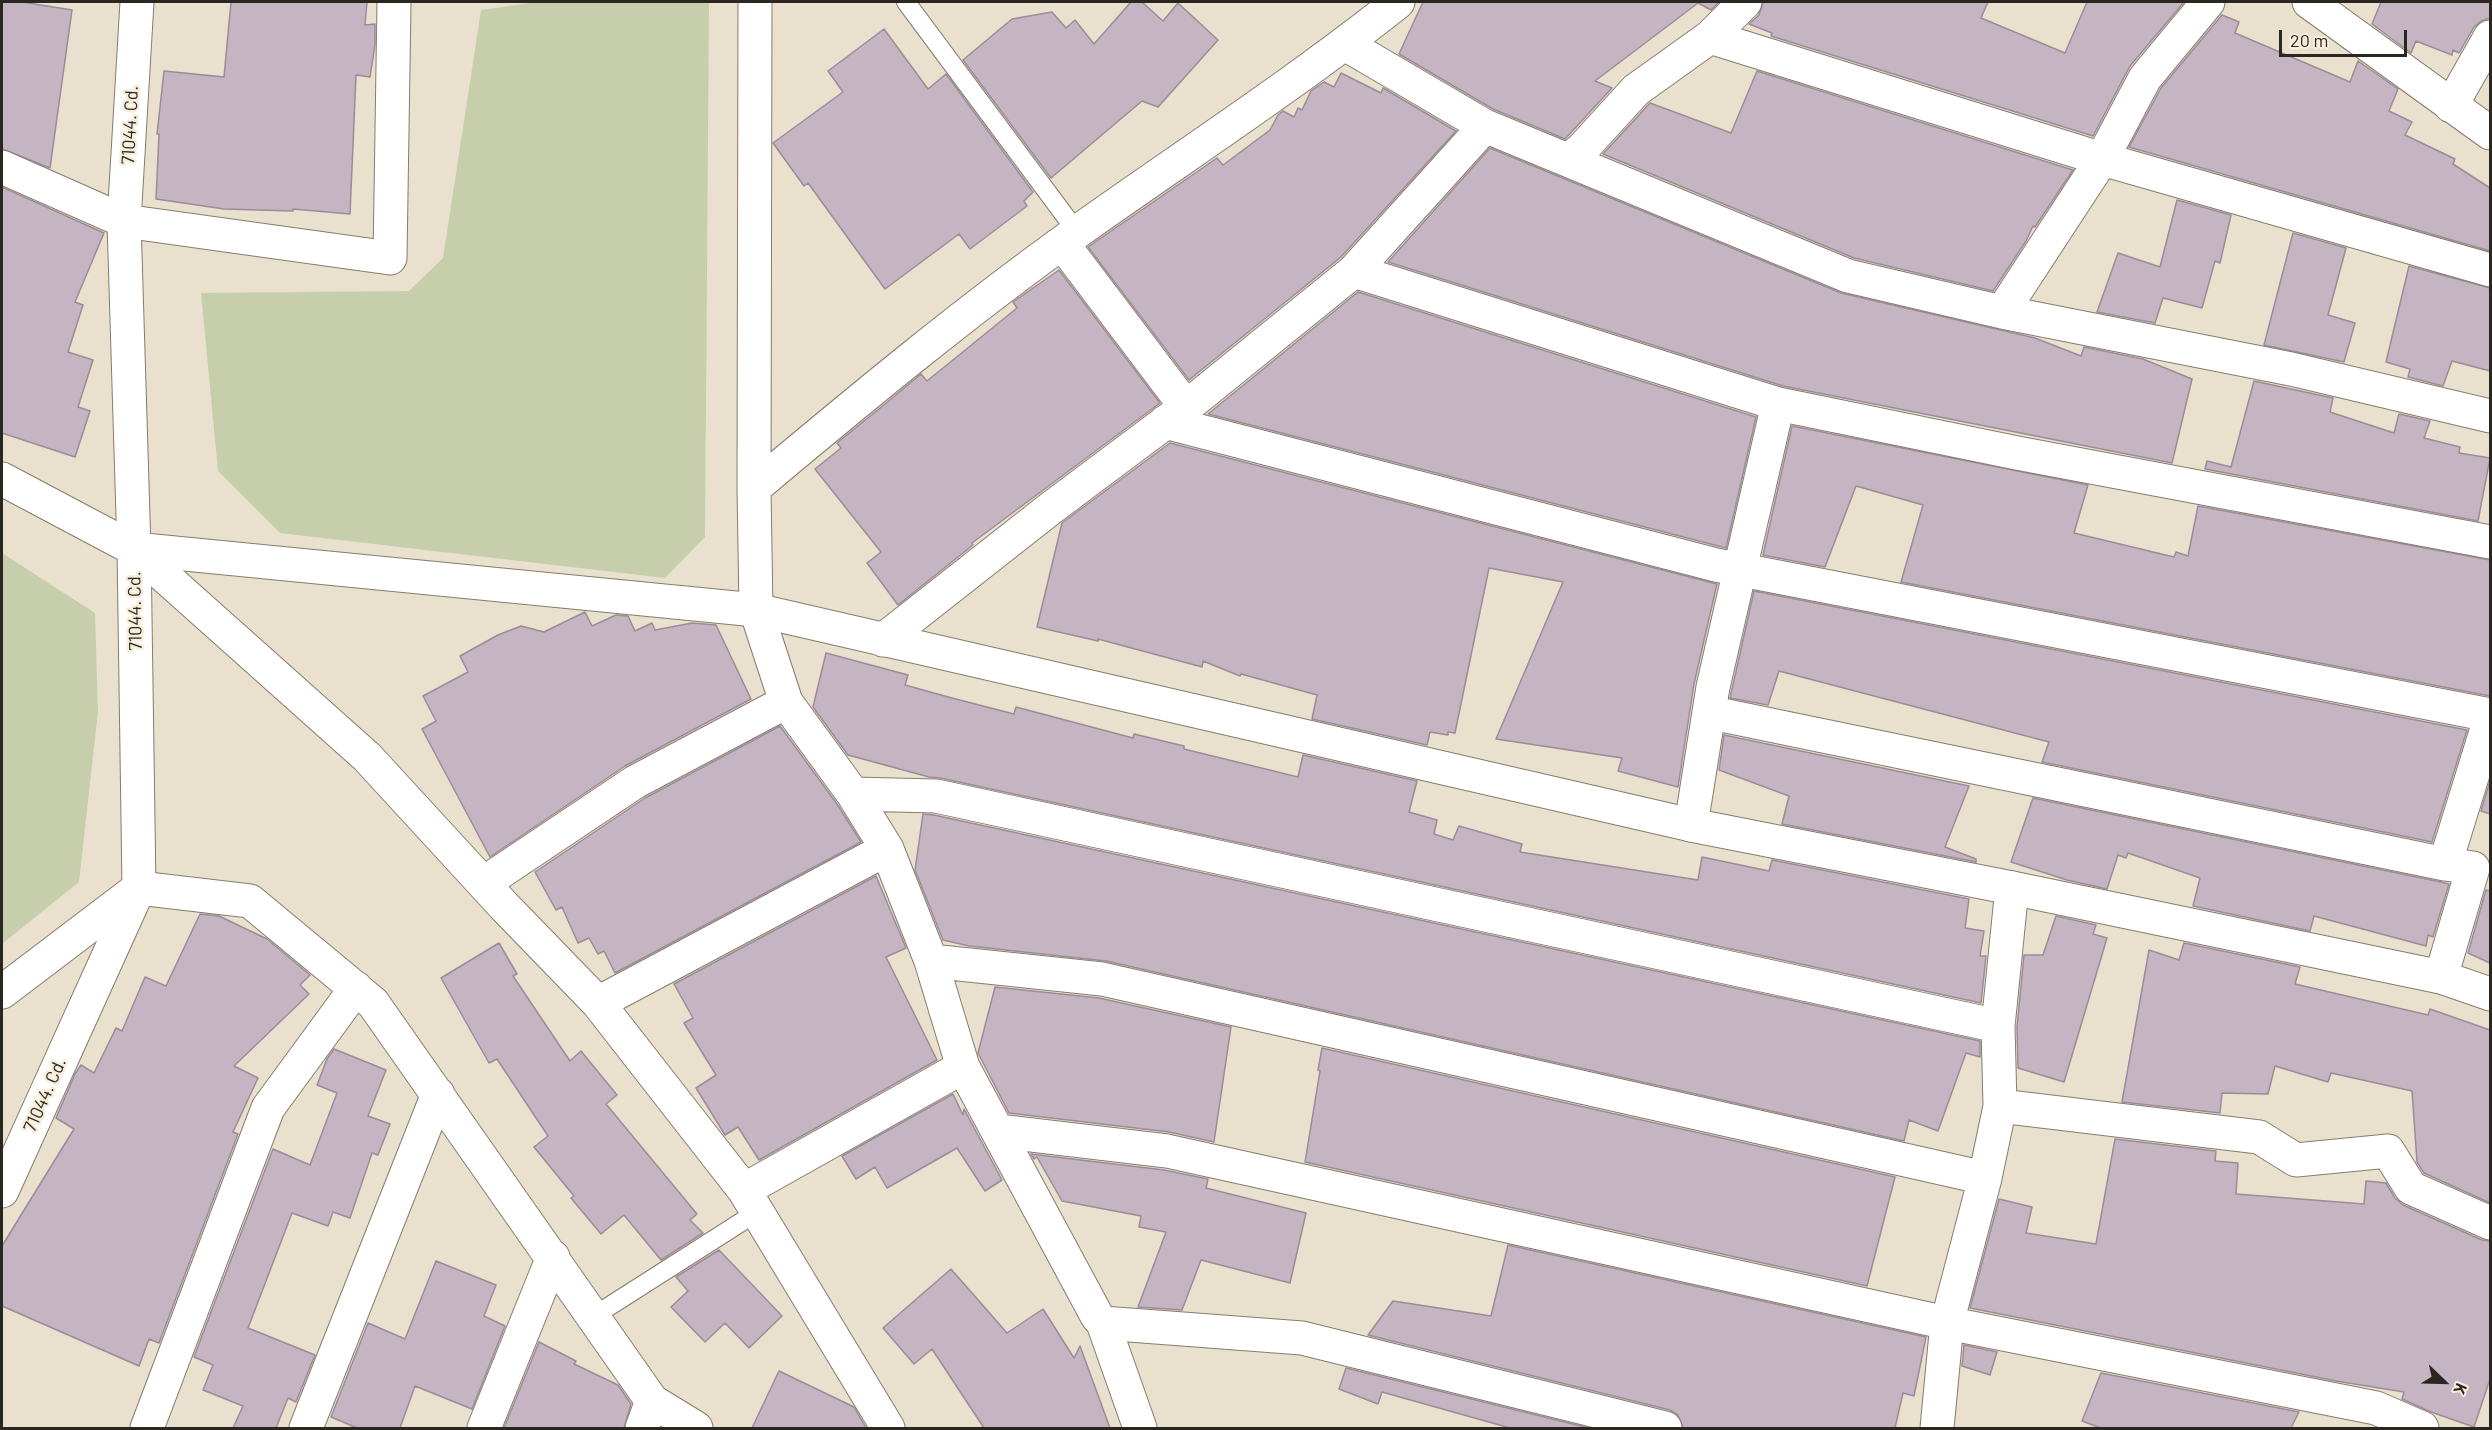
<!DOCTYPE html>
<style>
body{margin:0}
#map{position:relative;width:2492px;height:1430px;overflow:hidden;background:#e9e1ce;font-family:Barlow,sans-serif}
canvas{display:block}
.frame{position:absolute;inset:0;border:3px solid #2a2720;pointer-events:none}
.north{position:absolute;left:2414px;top:1352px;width:60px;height:60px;-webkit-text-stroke:4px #f7eedb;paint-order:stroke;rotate:113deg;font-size:16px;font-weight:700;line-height:24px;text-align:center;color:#2a2720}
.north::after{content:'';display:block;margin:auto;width:21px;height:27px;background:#2a2720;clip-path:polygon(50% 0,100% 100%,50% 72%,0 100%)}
.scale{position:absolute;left:2279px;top:30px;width:128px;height:27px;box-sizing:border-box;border:3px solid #2a2720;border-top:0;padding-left:8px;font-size:18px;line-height:21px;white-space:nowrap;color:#2a2720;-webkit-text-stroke:4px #f7eedb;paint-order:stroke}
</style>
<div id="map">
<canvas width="2492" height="1430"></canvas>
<div class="frame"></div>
<div class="north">K</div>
<div class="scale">20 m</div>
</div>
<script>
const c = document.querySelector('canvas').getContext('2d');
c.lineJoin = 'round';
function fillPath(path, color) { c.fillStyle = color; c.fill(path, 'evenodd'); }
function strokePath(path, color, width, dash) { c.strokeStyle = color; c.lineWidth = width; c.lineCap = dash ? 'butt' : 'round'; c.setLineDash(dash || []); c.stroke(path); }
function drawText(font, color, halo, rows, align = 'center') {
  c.font = font + ' Barlow,sans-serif'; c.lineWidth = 5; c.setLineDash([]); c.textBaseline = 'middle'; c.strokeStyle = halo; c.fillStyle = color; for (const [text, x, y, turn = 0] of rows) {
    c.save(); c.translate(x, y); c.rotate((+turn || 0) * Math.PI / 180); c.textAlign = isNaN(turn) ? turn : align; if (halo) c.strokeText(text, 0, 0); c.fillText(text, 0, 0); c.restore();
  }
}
const green = new Path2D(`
 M 537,2 L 709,2 L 705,537 L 665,578 L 280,533 L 218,471 L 201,293 L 409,291 L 443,258 L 481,10 Z
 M 2,553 L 95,613 L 98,712 L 79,882 L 2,944 Z`);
const building = new Path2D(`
 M 2,2 L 22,2 L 72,10 L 50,168 L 2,149 Z
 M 231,2 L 367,2 L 365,25 L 375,24 L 375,45 L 370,77 L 356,75 L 350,214 L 293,209 L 293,211 L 224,209 L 156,199 L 159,134 L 157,134 L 164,71 L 224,77 Z
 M 1131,2 L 1142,2 L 1163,21 L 1178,3 L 1218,40 L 1158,107 L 1142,101 L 1051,178 L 963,60 L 1012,19 L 1052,12 L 1066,28 L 1075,20 L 1094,44 Z
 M 1423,2 L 1719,2 L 1711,10 L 1698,3 L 1595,81 L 1612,88 L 1565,139 L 1493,109 L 1399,54 Z
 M 1763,2 L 1988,2 L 1981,18 L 2065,53 L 2087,2 L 2184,2 L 2130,66 L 2093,136 L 1771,36 L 1772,33 L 1749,24 L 1759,15 Z
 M 2381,2 L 2490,2 L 2490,18 L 2481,21 L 2474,27 L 2459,53 L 2453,50 L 2452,55 L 2416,41 L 2411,53 L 2372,24 Z
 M 2222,15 L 2239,22 L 2235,33 L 2350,82 L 2358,61 L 2398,89 L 2389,111 L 2412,122 L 2405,135 L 2455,159 L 2453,164 L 2490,188 L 2490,251 L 2129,147 L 2161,88 Z
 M 884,29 L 928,89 L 946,74 L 1033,192 L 1024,201 L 1027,206 L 970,249 L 959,234 L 885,289 L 808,183 L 804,186 L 773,143 L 843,92 L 828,71 Z
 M 1757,71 L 2073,170 L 2035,227 L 2033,226 L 2026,241 L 1993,291 L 1854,258 L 1603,154 L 1650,103 L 1731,133 Z
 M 1341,73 L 1381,93 L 1383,88 L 1456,131 L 1341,257 L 1189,380 L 1088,247 L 1217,158 L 1223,165 L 1270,130 L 1278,115 L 1283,111 L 1294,117 L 1298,108 L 1302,110 L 1311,91 L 1324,82 L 1334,87 Z
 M 1490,148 L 1841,293 L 2035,338 L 2081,356 L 2084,347 L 2143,359 L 2192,379 L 2172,463 L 1783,386 L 1388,262 Z
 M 2,187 L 104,233 L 75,302 L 83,305 L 68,352 L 93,360 L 78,407 L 90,411 L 75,457 L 2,433 Z
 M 2177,200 L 2231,215 L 2220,263 L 2215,261 L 2202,308 L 2163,298 L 2155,323 L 2097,312 L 2118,253 L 2160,267 Z
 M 2293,233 L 2346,248 L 2328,315 L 2355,323 L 2344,362 L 2264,345 Z
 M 2409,266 L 2490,288 L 2490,371 L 2452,361 L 2443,386 L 2408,377 L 2410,369 L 2386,362 Z
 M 1059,270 L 1160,403 L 972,543 L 973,545 L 898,605 L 867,563 L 881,552 L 815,469 L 841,448 L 837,443 L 885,404 L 921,374 L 927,381 L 1017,308 L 1013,302 Z
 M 1358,292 L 1756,417 L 1726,548 L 1208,414 Z
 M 2254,381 L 2333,398 L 2330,412 L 2394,433 L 2399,414 L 2430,421 L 2424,438 L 2460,447 L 2459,453 L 2490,458 L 2478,521 L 2205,469 L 2207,461 L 2231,467 Z
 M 1792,426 L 2088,485 L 2074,533 L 2174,557 L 2176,552 L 2188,556 L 2198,506 L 2490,560 L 2490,696 L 1901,582 L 1923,505 L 1856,486 L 1825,567 L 1763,555 Z
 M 1170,443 L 1717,584 L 1694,684 L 1678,787 L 1618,771 L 1622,758 L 1496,739 L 1563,582 L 1489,568 L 1455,733 L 1448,732 L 1448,735 L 1430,732 L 1427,745 L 1312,719 L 1317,695 L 1241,674 L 1240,676 L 1203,661 L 1202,667 L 1098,639 L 1098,641 L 1037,627 L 1062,523 Z
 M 1754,591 L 2467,730 L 2432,842 L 2042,762 L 2049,742 L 1779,671 L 1768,705 L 1730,698 Z
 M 585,612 L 592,626 L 616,615 L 628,616 L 635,631 L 652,623 L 655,630 L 692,623 L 716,625 L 751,699 L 625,766 L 490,857 L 422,729 L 436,721 L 423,696 L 468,672 L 460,656 L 498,635 L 521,626 L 544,632 Z
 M 826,653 L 908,675 L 905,685 L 952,698 L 1014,714 L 1016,707 L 1133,738 L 1134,734 L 1184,746 L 1184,749 L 1298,777 L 1303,755 L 1417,781 L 1409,812 L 1437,820 L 1434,834 L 1453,840 L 1459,826 L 1522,844 L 1520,852 L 1698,880 L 1702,857 L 1769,871 L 1772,860 L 1969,899 L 1965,928 L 1984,931 L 1980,956 L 1986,956 L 1981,1003 L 940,778 L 929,777 L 848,755 L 813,707 Z
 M 780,726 L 837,804 L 861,842 L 615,973 L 604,951 L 598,954 L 589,938 L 578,943 L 562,907 L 556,910 L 535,872 L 645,798 Z
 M 1724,735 L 1969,786 L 1945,847 L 1976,859 L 1976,862 L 1782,824 L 1789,796 L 1719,770 Z
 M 2490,781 L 2490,814 L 2481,811 Z
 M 2033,798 L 2441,882 L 2449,884 L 2433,937 L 2428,935 L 2426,946 L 2314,916 L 2310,931 L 2193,906 L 2200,878 L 2128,853 L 2126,858 L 2118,855 L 2107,889 L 2067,880 L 2011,862 Z
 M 923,814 L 934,815 L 1980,1041 L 1980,1057 L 1966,1053 L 1938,1131 L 1909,1120 L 1904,1141 L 1106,961 L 969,946 L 943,940 L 915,870 Z
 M 876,876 L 906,948 L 886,957 L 937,1060 L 759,1160 L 738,1127 L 725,1135 L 696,1088 L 716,1075 L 684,1023 L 693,1018 L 674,984 Z
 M 2486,890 L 2490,891 L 2490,963 L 2468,953 Z
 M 200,914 L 219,916 L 267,939 L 310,975 L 300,985 L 309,994 L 234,1066 L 258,1078 L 233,1132 L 238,1134 L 159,1343 L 149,1339 L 139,1366 L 2,1306 L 2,1246 L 74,1129 L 56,1118 L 75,1074 L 81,1065 L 94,1073 L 116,1028 L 122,1031 L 145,977 L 166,986 Z
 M 2056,916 L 2096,925 L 2093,934 L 2107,938 L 2064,1082 L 2018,1068 L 2017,1027 L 2024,955 L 2043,955 Z
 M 499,943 L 517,974 L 513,976 L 570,1061 L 581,1051 L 617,1095 L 606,1104 L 697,1214 L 690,1220 L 703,1233 L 661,1260 L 624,1215 L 601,1234 L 571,1198 L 574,1196 L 534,1147 L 548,1136 L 497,1059 L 489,1063 L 441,978 Z
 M 2184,943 L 2300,967 L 2295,984 L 2428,1015 L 2430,1009 L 2490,1030 L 2490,1203 L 2424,1173 L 2417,1162 L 2412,1091 L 2331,1073 L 2328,1082 L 2275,1066 L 2268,1094 L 2222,1093 L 2220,1113 L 2122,1102 L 2149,950 L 2179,960 Z
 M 995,987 L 1099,998 L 1231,1027 L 1214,1142 L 1169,1132 L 1009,1113 L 978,1053 Z
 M 1322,1048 L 1895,1177 L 1867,1286 L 1305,1162 L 1320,1071 L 1318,1070 Z
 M 334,1049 L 386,1070 L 368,1116 L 390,1124 L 378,1155 L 372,1153 L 350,1218 L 333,1212 L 328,1226 L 292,1213 L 248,1328 L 315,1355 L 296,1402 L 288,1398 L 276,1428 L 233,1428 L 243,1406 L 203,1390 L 213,1365 L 194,1357 L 273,1149 L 310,1165 L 337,1093 L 317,1085 L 327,1059 Z
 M 953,1094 L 963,1115 L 964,1109 L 1002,1180 L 985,1191 L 957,1148 L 887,1188 L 875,1167 L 856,1179 L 842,1156 Z
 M 2115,1139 L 2216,1151 L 2215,1161 L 2238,1163 L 2236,1194 L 2364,1204 L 2366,1181 L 2386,1183 L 2395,1198 L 2403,1205 L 2482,1240 L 2490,1241 L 2490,1379 L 2474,1427 L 2431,1412 L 2402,1399 L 2404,1392 L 2336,1381 L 1970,1308 L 1999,1199 L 2032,1207 L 2026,1233 L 2096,1244 Z
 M 1031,1154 L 1164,1170 L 1208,1179 L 1206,1188 L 1306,1213 L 1290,1283 L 1201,1260 L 1182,1310 L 1138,1307 L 1166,1232 L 1139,1227 L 1141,1216 L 1062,1201 L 1037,1157 L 1034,1159 Z
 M 1508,1245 L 1926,1337 L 1914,1396 L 1903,1393 L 1895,1428 L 1683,1428 L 1678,1415 L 1670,1410 L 1368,1335 L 1393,1301 L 1491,1316 Z
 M 719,1250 L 782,1316 L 749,1348 L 725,1323 L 705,1342 L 671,1307 L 688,1291 L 676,1277 Z
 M 436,1261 L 496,1285 L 484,1316 L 505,1326 L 472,1409 L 415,1386 L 400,1428 L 357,1428 L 331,1417 L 368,1323 L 405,1339 Z
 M 951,1269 L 1007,1333 L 1043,1309 L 1074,1358 L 1080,1346 L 1110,1428 L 984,1428 L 932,1349 L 914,1364 L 883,1328 Z
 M 539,1342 L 576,1361 L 574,1364 L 618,1385 L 631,1404 L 624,1428 L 504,1428 Z
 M 1964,1345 L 1997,1352 L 1990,1375 L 1962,1366 Z
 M 1346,1368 L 1589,1428 L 1510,1428 L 1382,1392 L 1378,1404 L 1339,1389 Z
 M 779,1371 L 854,1407 L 866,1428 L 752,1428 Z
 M 2101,1373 L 2299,1412 L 2291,1428 L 2101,1428 L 2082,1421 Z`);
const lane = new Path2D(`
 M 906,2 L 1077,232
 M 594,1316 L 757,1212`);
const street = new Path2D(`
 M 755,2 L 754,488 L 756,610 L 786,702 L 853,794 L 887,849 L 931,961 L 963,1067 L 1097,1316 L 1103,1323 L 1140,1428
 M 2309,2 L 2490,133
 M 1710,37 L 2102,159 L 2490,270
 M 1345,44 L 1485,126 L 1848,276 L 2002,312 L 2291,369 L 2490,416
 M 2451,106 L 2490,37
 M 1570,159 L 1583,148 L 1636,90 L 1710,37 L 1745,2
 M 2,167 L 124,221 L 390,258 L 394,2
 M 1062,243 L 1186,407
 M 1354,271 L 1778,404 L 2017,453 L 2490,542
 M 2002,312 L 2102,159 L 2145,78 L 2208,2
 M 1165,422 L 1716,565 L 2490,715
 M 754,488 C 859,400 965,312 1077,232 C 1184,156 1295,84 1398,2
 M 134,549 L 367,757 L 504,906 L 598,1003 L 744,1190 L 888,1428
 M 883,640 L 1051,508 L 1186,407 L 1354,271 L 1485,126
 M 1710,710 L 1717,714 L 2445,864
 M 853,794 L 936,796 L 1998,1026
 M 1691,825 L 1713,687 L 1778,404
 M 484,883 L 635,782 L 786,702
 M 931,961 L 1102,979 L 1985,1178
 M 2441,977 L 2473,868 L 2445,864 L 2490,719
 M 2,992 L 139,888 L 250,901 L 373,1003 L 652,1401 L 696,1428
 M 598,1003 L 887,849
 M 2000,1106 L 2259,1137 L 2296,1160 L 2388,1151 L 2411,1188 L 2490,1223
 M 998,1131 L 1167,1151 L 1947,1323 L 2376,1408 L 2422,1428
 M 744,1190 L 963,1067
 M 1103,1323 L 1302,1338 L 1665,1428
 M 147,1428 L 268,1108 L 356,988
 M 306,1428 L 438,1094
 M 484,1428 L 553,1257
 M 642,1428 L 652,1401
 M 1937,1428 L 1947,1323 L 1985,1178 L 2000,1106 L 1998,1026 L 2012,888`);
const secondary = new Path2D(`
 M 2,479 L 134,549 L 756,610 L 1691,825 L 2012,888 L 2441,977 L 2490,994
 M 2,1191 L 139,888 L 134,549 L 124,221 L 137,2`);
const streetNames = [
 ["71044. Cd.",130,125,-87],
 ["71044. Cd.",135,611,-91],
 ["71044. Cd.",45,1095,-66]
];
fillPath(green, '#c7ceac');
fillPath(building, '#c5b4c1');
strokePath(building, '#9c8b98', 1.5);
strokePath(lane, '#857d6d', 20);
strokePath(street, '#857d6d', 35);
strokePath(secondary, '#857d6d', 35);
strokePath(lane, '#fff', 18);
strokePath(street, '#fff', 33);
strokePath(secondary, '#fff', 33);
drawText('18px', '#2a2720', '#f7eedb', streetNames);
</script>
